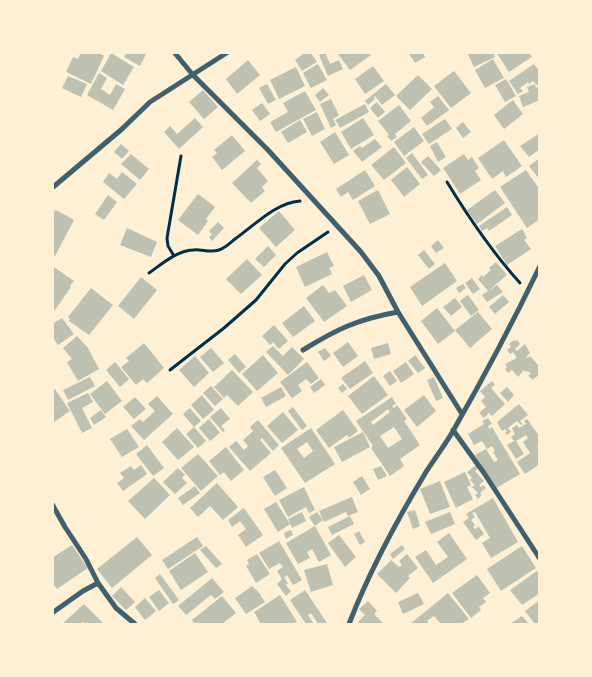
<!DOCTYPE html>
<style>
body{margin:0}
#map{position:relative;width:592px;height:677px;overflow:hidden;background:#fdf0d5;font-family:"PT Sans",sans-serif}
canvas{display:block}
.frame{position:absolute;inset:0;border:54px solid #fdf0d5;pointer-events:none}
</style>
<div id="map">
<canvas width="592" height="677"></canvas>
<div class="frame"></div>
</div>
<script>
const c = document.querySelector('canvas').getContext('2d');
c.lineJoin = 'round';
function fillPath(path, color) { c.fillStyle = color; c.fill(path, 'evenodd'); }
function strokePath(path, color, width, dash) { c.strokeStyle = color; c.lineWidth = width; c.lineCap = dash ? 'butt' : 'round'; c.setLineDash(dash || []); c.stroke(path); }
const building = new Path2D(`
 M 81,52 L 97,52 L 104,56 L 91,84 L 66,72 L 73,57 L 78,59 Z
 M 127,52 L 147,52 L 140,66 L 124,57 Z
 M 306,52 L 310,52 L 317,62 L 302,71 L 295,60 Z
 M 325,52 L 330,64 L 339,60 L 343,69 L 328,76 L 319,55 Z
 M 341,52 L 369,52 L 371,55 L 350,70 L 338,54 Z
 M 408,52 L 423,52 L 425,57 L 415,63 Z
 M 467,52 L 493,52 L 495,57 L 474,67 Z
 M 496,52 L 529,52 L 532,57 L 509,72 Z
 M 111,53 L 134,67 L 123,85 L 101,71 Z
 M 493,59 L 504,78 L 485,88 L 475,70 Z
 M 248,60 L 260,75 L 237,94 L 226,79 Z
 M 318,64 L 327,80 L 311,88 L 303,73 Z
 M 534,64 L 540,72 L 540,83 L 537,85 L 533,81 L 529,84 L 528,82 L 520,88 L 523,91 L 518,94 L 509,81 Z
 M 373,66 L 384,81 L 365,94 L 355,79 Z
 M 296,67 L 305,86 L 279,99 L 270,80 Z
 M 454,71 L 471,93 L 451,108 L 434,86 Z
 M 99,73 L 107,78 L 101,89 L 110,95 L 116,84 L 125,89 L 113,110 L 87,95 Z
 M 418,75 L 432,89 L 410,110 L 396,96 Z
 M 68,76 L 87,84 L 81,97 L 62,88 Z
 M 506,79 L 516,96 L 505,102 L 495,85 Z
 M 267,84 L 276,100 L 268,104 L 259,88 Z
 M 386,84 L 395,95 L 382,105 L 375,96 L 374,98 L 375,99 L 368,105 L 365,101 Z
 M 535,84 L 536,88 L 540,86 L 540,100 L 523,107 L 519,96 L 529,92 L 527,87 Z
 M 323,88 L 329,95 L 320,102 L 315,95 Z
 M 203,90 L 218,107 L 204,119 L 189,102 Z
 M 305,91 L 316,110 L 276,132 L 270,122 L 288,112 L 283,103 Z
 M 438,96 L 449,110 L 427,126 L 421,118 L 434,107 L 430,102 Z
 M 331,99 L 339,115 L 333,119 L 336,125 L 331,128 L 320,104 Z
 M 513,100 L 523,114 L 504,129 L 494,115 Z
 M 377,102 L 385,112 L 378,118 L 370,108 Z
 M 262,103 L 270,114 L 260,121 L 252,110 Z
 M 365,104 L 369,112 L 340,128 L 335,120 Z
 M 399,105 L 411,121 L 395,134 L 397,137 L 391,141 L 387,136 L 389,135 L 378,121 Z
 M 317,112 L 325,129 L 312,136 L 303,119 Z
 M 195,118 L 203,127 L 179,149 L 164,132 L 170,126 L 177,134 Z
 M 363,118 L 374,135 L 351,149 L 341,132 Z
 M 445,119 L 452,129 L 429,144 L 422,134 Z
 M 300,120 L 307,132 L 288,143 L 281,132 Z
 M 463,122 L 471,132 L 463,138 L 456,128 Z
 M 414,127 L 424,141 L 404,156 L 394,142 Z
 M 335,132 L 349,155 L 334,164 L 320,142 Z
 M 540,133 L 540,149 L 529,157 L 520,146 Z
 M 232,135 L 245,151 L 222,170 L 212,157 L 217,153 L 214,150 Z
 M 375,139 L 382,147 L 362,162 L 353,151 L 360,146 L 362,148 Z
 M 504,140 L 522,166 L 506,177 L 503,171 L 492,179 L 478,158 Z
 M 437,142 L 446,157 L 438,162 L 430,146 Z
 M 121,144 L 129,151 L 122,159 L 114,152 Z
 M 394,147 L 406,163 L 384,180 L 371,165 Z
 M 412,153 L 428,175 L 422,179 L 406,158 Z
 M 131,154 L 149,169 L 140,180 L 121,164 Z
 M 464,154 L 468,160 L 472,157 L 479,168 L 475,171 L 481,180 L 460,194 L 443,168 Z
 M 428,156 L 441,170 L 434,176 L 421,162 Z
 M 540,158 L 540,180 L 529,166 Z
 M 257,160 L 261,164 L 257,168 L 268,181 L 262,187 L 265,191 L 251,203 L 232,183 Z
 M 407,167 L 420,184 L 404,197 L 391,180 Z
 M 365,170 L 375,186 L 353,200 L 348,192 L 341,197 L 336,189 Z
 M 526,170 L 540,190 L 540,212 L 538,214 L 540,219 L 527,228 L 500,187 Z
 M 122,172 L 137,184 L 124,199 L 103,182 L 109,173 L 117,179 Z
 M 378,190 L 390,214 L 370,224 L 358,201 Z
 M 495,190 L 505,203 L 477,224 L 467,210 Z
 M 198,194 L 215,207 L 206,219 L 208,221 L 198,235 L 178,220 Z
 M 108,195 L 117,202 L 104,220 L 95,214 Z
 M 507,207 L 512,215 L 489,231 L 487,228 L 482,231 L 479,226 Z
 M 56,210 L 74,220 L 55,256 L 52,255 L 52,214 Z
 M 279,211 L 295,230 L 276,247 L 259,228 Z
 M 218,222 L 224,228 L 212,241 L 209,237 L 212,234 L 209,231 Z
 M 127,228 L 157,242 L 151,257 L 120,245 Z
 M 522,229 L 527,238 L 524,240 L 531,249 L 507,265 L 495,246 Z
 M 438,240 L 444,248 L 436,253 L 431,246 Z
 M 268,246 L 276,255 L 264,267 L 255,259 Z
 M 424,250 L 435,264 L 429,269 L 418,255 Z
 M 327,252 L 334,266 L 329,268 L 332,274 L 305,287 L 296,267 Z
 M 247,259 L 262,275 L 241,294 L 226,279 Z
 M 496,262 L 507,275 L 488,291 L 478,279 L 482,275 L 483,277 L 491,270 L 489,268 Z
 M 445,263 L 457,281 L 422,306 L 410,287 Z
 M 54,267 L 74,281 L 70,286 L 71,287 L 55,310 L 52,308 Z
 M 364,275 L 372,290 L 351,302 L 343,286 Z
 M 141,277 L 157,290 L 134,319 L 118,306 Z
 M 472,278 L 480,289 L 473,294 L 465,283 Z
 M 463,284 L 466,288 L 459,293 L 456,288 Z
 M 323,285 L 329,293 L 335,290 L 347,306 L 324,322 L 306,298 Z
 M 497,285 L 503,292 L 487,302 L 482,295 Z
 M 91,288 L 113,305 L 89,335 L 69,321 L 70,319 L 68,317 Z
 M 468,295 L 479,310 L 471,316 L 460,301 Z
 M 503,295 L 509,302 L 495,314 L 489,307 Z
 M 455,298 L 462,307 L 451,316 L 443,307 Z
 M 304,306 L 315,321 L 293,337 L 282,323 Z
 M 437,308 L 455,331 L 438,344 L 421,321 Z
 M 478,312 L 492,329 L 470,348 L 455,330 Z
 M 62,318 L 74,334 L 58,345 L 54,339 L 52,340 L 52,324 Z
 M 274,325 L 288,341 L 279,349 L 273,342 L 270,345 L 262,336 Z
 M 77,336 L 88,348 L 99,369 L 78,381 L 67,362 L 72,359 L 63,348 Z
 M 514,340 L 515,341 L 517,340 L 520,344 L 515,349 L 517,351 L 525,344 L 530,353 L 526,357 L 527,358 L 530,356 L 540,367 L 540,374 L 532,380 L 528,375 L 531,374 L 528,371 L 526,372 L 524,370 L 518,377 L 512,370 L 508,373 L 505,369 L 507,367 L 505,364 L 517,358 L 513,352 L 510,354 L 507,350 L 511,347 L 509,344 Z
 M 348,342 L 358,356 L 343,367 L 333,353 Z
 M 144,343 L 164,368 L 147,383 L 143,379 L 136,385 L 121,367 L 129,361 L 126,358 Z
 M 388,343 L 391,354 L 374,359 L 371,348 Z
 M 273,346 L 283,356 L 292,347 L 304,359 L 288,375 L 266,352 Z
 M 211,348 L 224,363 L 213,372 L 200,357 Z
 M 325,348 L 331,356 L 324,361 L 318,352 Z
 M 235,354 L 246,367 L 239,373 L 228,360 Z
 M 263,355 L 278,373 L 257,391 L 242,374 Z
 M 415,355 L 425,368 L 418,373 L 408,361 Z
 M 195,356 L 209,373 L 194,387 L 179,370 Z
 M 365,361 L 373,373 L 350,389 L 341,378 Z
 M 115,362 L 129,379 L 120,387 L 106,370 Z
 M 307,362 L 319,378 L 311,384 L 306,379 L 298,385 L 302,391 L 292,398 L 280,382 Z
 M 406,362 L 414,374 L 401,383 L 393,371 Z
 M 232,370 L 253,392 L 238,406 L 227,395 L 224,398 L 214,387 Z
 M 390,371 L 397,381 L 390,386 L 383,376 Z
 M 374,376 L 388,395 L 362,414 L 348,396 Z
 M 90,377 L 95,386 L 68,400 L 63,390 Z
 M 434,377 L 443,398 L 436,401 L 427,380 Z
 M 321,379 L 325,385 L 314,393 L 310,387 Z
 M 107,381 L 122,401 L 105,414 L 90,394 Z
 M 492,381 L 495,385 L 491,388 L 505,404 L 492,416 L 489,413 L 484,418 L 479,413 L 486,407 L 481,401 L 485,397 L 480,391 Z
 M 343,384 L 347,389 L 342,393 L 338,388 Z
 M 211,386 L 223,399 L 215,406 L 203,393 Z
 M 281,387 L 286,396 L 266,407 L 261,398 Z
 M 507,387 L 514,395 L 508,402 L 500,393 Z
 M 54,388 L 70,411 L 54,422 L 52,419 L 52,390 Z
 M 88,393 L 93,402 L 82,408 L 92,428 L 82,433 L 67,403 Z
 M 202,395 L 214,410 L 203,419 L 191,405 Z
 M 424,395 L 436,411 L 417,427 L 404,410 Z
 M 157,396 L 173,414 L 144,440 L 131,426 L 140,419 L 143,422 L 155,411 L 148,404 Z
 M 135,397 L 146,409 L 134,419 L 123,407 Z
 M 392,397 L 396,404 L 392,406 L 394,408 L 397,405 L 407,419 L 404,421 L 420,445 L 400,459 L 404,466 L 390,476 L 371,448 L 373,446 L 356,421 ZM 388,409 L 390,412 L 373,425 L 371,422 ZM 394,427 L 402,439 L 388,448 L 380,436 Z
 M 519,404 L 528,415 L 520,421 L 523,424 L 521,425 L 517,421 L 508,428 L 511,432 L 507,435 L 505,433 L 507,431 L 505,429 L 502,431 L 497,422 Z
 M 293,407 L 307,426 L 302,430 L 288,411 Z
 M 190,408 L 201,421 L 194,427 L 183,414 Z
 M 221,408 L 230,419 L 221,426 L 225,430 L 223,432 L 210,417 Z
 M 101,410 L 106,417 L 94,425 L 90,418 Z
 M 343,410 L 358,431 L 349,438 L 347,435 L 329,448 L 316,430 Z
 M 283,412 L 298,430 L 282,443 L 267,426 Z
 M 488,418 L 492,424 L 488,426 L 489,429 L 492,427 L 520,474 L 495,489 L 475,455 L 486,449 L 494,462 L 498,460 L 493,452 L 495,451 L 492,446 L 487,449 L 482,441 L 474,445 L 468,434 L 484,424 L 482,421 Z
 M 209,419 L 220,433 L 210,441 L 199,428 Z
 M 527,419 L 540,437 L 540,446 L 537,447 L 540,451 L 540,464 L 525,474 L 517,462 L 530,453 L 523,442 L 528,438 L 526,435 L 516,441 L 524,454 L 516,459 L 507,445 L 514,441 L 511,437 L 515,434 L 512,428 L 517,425 L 519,428 L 526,424 L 524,421 Z
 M 258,420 L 279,445 L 273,451 L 262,438 L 260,440 L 271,453 L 250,471 L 229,447 L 236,441 L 244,450 L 248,446 L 243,440 L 253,431 L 250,427 Z
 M 194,427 L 206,441 L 198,448 L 186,434 Z
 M 177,428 L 194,447 L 178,460 L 162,442 Z
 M 311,428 L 335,464 L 305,483 L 281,448 ZM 307,442 L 313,451 L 304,458 L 297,449 Z
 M 127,429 L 139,447 L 122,457 L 110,439 Z
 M 363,432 L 370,447 L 342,462 L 334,447 Z
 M 147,445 L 164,468 L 153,476 L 136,454 Z
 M 226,447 L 244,470 L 231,481 L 224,472 L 220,475 L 209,461 Z
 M 198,454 L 218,476 L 201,491 L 181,468 Z
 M 141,465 L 147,474 L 123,491 L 117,483 L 124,478 L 120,473 L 131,466 L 134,470 Z
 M 476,465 L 479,468 L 475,471 L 484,481 L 479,485 L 481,487 L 483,485 L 486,488 L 480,493 L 482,495 L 478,499 L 475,495 L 478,493 L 472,487 L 475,485 L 470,480 L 472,478 L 467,472 Z
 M 381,466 L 387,476 L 378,480 L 373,469 Z
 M 178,468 L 185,475 L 182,478 L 187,483 L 175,494 L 163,482 Z
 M 275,470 L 287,488 L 275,496 L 263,477 Z
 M 465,472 L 471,485 L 467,487 L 473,499 L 456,508 L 444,482 Z
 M 362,476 L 370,489 L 361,495 L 353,482 Z
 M 154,478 L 170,495 L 145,519 L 128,501 Z
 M 440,481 L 450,507 L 430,514 L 420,489 Z
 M 217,483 L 238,507 L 223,520 L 210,506 L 198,517 L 190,508 Z
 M 195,486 L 200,493 L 183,505 L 178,498 Z
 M 304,487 L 315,510 L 309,513 L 306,507 L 288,517 L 279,500 Z
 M 352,497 L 358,512 L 348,516 L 346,512 L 324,522 L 319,511 Z
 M 493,498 L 518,542 L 491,558 L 482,543 L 490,538 L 475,512 L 472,513 L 475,517 L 471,520 L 475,525 L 473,527 L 475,529 L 479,527 L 484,534 L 476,540 L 463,522 L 469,518 L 466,514 Z
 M 276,502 L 290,524 L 278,532 L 264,509 Z
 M 244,508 L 263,535 L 246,547 L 238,535 L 246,529 L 240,521 L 232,527 L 228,520 Z
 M 415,510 L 420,526 L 413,529 L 407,512 Z
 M 302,512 L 306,521 L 292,528 L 288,519 Z
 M 317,512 L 323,520 L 315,526 L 309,517 Z
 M 450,512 L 455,524 L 431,534 L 425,522 Z
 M 350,516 L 354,524 L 332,535 L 328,527 Z
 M 315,526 L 331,555 L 319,562 L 312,549 L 307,552 L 310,558 L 298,564 L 286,543 Z
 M 291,530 L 293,535 L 286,539 L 284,533 Z
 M 359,531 L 365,542 L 360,545 L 354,534 Z
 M 449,533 L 467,559 L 433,583 L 415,557 L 426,550 L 436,565 L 448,557 L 437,542 Z
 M 339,535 L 356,557 L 345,567 L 328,543 Z
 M 137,537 L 152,555 L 112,588 L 97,569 Z
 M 197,537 L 203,546 L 168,569 L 162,560 Z
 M 279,541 L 302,580 L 293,585 L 287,575 L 284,578 L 288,583 L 286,585 L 291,591 L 286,596 L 277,584 L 282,579 L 277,571 L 283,567 L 280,563 L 269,569 L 259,553 Z
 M 72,545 L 88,568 L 57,589 L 52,582 L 52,558 Z
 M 402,545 L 405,549 L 393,559 L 390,554 Z
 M 206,546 L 222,564 L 216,568 L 200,550 Z
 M 522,546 L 536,568 L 501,591 L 487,569 Z
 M 195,553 L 208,572 L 181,590 L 169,571 Z
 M 257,554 L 270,574 L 256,583 L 246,566 L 249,564 L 247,560 Z
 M 407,554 L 418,568 L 408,576 L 410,578 L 396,593 L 377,574 L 391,560 L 399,567 L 402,565 L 399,561 Z
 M 327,564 L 333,585 L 311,592 L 304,570 Z
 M 537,571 L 540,574 L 540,593 L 522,605 L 510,590 Z
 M 160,574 L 179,600 L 173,604 L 155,578 Z
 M 477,575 L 490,593 L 483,598 L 486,602 L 479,607 L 481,610 L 471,618 L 452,593 Z
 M 212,578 L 224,592 L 215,599 L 211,595 L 186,615 L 178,606 Z
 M 252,586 L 256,590 L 257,590 L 265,602 L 246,614 L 235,598 Z
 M 121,587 L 135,602 L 126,610 L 112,596 Z
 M 159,590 L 169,603 L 159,611 L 149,597 Z
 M 305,590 L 327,623 L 325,624 L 318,624 L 311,613 L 308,615 L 314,624 L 306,624 L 290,600 Z
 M 418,593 L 424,604 L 403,614 L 398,602 Z
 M 448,593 L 469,619 L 461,624 L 441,624 L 434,616 L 427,621 L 430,624 L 410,624 Z
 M 280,595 L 297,622 L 292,624 L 261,624 L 254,612 Z
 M 222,596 L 236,613 L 222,624 L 195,624 L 192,620 Z
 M 145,598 L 156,611 L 145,620 L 135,607 Z
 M 540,600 L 540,624 L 535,624 L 525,611 Z
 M 368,601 L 377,611 L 374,614 L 384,624 L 360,624 L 358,622 L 365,615 L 359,609 Z
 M 84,604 L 104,624 L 85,624 L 83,622 L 80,624 L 62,624 Z
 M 522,616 L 529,624 L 510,624 Z`);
const path = new Path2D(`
 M 447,182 C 469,218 492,252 520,283
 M 174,256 L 168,246 L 167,238 L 181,156
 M 149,273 C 162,264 176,251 193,250 C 202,249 210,253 219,250 C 225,248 230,243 235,239 C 255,225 275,203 300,201
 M 170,370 L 224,328 L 256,300 L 285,264 L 297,253 L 328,232`);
const minor = new Path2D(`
 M 174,52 L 193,75 L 268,150 L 361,252 L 379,276 L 398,312 L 462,414
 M 52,188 L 122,129 L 150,102 L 228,52
 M 303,350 C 337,329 358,319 398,312
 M 453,430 L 484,473 L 540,559
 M 52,504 L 65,527 L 86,559 L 98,583 L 116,608 L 135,624
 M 52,613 L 83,591 L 98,583
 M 349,624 C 369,572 397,520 426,472 C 435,458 445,445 453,431 C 484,377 513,322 540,266`);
fillPath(building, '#bec0b2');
strokePath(path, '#003049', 3);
strokePath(minor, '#3f606c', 5);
</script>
